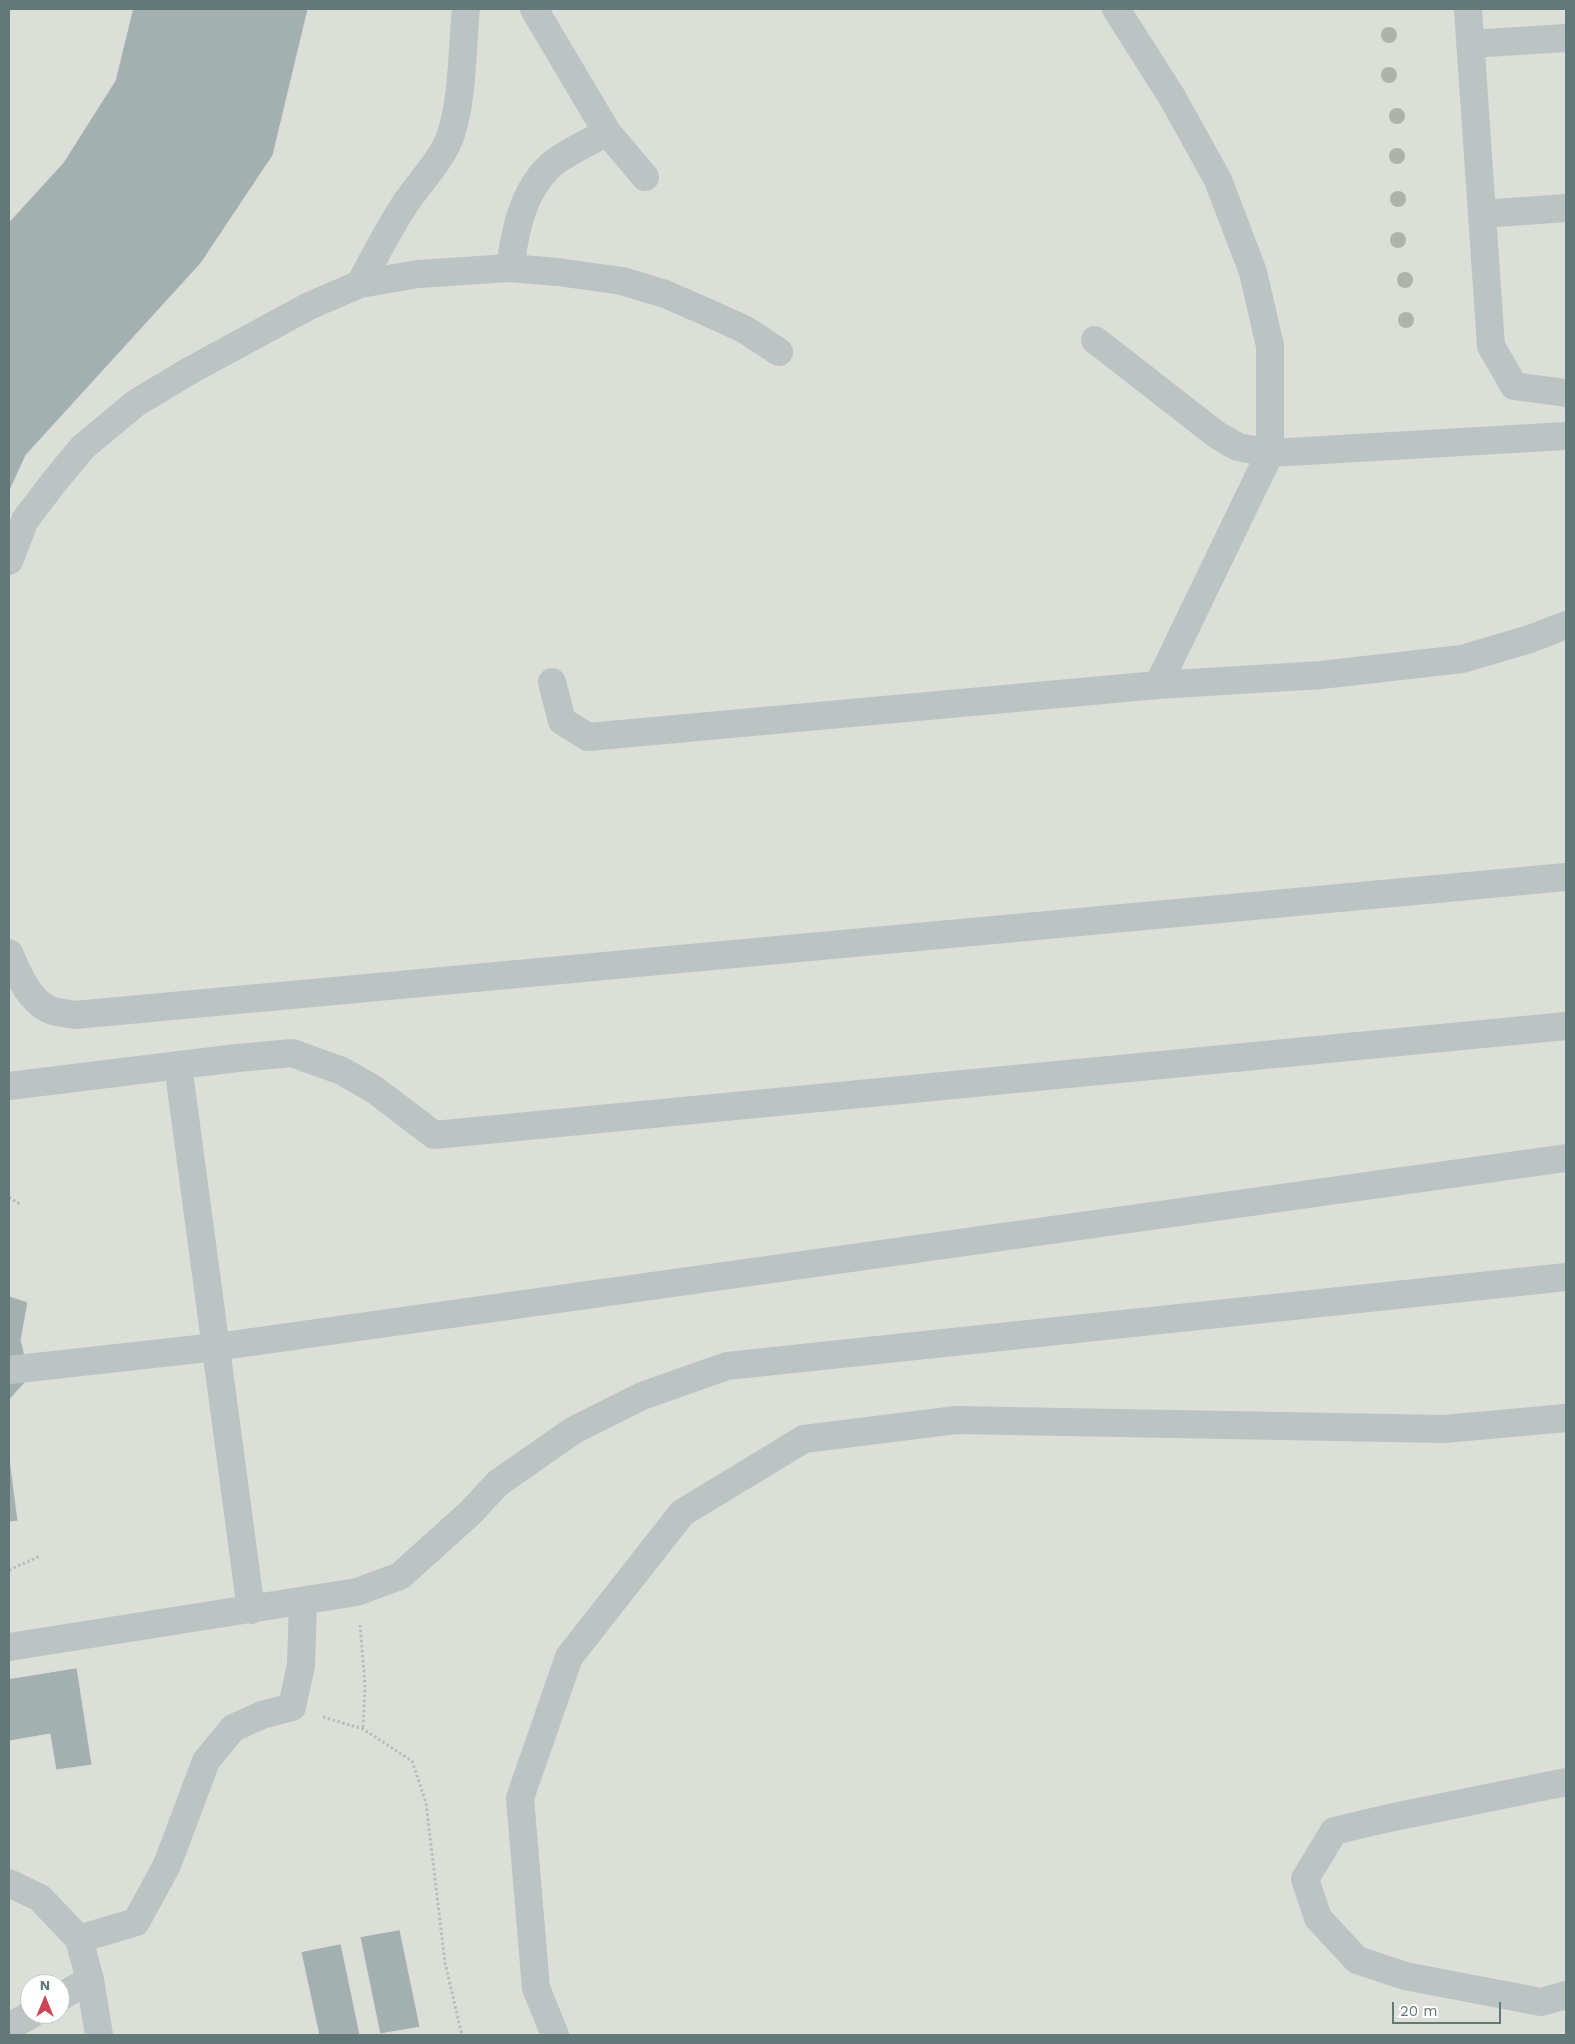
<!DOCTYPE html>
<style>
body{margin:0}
#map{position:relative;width:1575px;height:2044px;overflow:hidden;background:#faf9f8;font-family:"Work Sans",sans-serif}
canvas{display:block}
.frame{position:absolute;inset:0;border:10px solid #637879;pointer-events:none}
.north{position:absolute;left:20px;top:1974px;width:50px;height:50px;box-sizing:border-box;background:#fff;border:1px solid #c1c9c9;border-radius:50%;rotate:0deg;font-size:14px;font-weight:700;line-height:20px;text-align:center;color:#637879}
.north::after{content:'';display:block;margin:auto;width:18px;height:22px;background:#d04255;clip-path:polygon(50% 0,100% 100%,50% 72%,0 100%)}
.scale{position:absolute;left:1392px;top:2002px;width:109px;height:22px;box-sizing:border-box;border:2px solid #637879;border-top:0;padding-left:6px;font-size:15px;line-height:18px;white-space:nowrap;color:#637879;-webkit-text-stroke:4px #fff;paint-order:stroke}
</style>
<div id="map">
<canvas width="1575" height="2044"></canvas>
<div class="frame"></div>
<div class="north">N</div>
<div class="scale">20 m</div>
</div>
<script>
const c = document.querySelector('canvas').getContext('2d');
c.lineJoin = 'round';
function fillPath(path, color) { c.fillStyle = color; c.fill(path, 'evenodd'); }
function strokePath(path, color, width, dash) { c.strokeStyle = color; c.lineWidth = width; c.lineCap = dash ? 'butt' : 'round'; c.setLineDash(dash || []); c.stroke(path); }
const green = new Path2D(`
 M 9,9 L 1566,9 L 1566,2035 L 9,2035 ZM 30,1984 L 60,1984 L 60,2014 L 30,2014 Z`);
const building = new Path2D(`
 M 133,9 L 308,9 L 273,155 L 201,263 L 26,455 L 9,492 L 9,222 L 63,163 L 115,81 Z
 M 9,1296 L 28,1302 L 21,1340 L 30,1377 L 10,1399 L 9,1403 Z
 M 9,1452 L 18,1521 L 9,1522 Z
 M 77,1668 L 92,1765 L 56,1770 L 50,1734 L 9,1741 L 9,1679 Z
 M 400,1930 L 420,2027 L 380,2034 L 360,1937 Z
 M 341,1944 L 360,2035 L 319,2035 L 301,1952 Z`);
const path = new Path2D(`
 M 9,1197 L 21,1205
 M 9,1570 L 40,1556
 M 360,1625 L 365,1685 L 363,1729
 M 323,1717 L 363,1729 L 412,1761 L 426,1803 L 445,1963 L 462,2035`);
const minor = new Path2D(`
 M 534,9 L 607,132 L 645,177
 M 1468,9 L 1491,346 L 1514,386 L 1566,393
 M 1470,44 L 1566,38
 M 1483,214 L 1566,208
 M 510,268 C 515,232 522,192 550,166 C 561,155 592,141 607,132
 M 360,284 C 374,257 388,230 405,204 C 419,183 443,159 451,134 C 463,98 462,47 466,9
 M 1095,340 L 1217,435 L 1238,447 L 1270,453 L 1566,436
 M 9,561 L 25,520 L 54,482 L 83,447 L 136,403 L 191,370 L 309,306 L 360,284 L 418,274 L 510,268 L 558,272 L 622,281 L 665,294 L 704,311 L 744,329 L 779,352
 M 552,682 L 562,721 L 588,737 L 1158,685 L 1270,453 L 1270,346 L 1253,272 L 1218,180 L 1172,97 L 1116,9
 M 1158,685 L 1321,675 L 1462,659 L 1530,639 L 1566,625
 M 9,953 C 18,973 27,998 48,1009 C 55,1013 67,1013 75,1015 L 1566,877
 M 178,1065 L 251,1610
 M 9,1086 L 237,1058 L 292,1053 L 342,1071 L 375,1090 L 434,1135 L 1566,1026
 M 9,1370 L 216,1347 L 1566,1158
 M 9,1647 L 357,1592 L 400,1576 L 470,1513 L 498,1483 L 574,1430 L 642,1396 L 727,1366 L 1566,1277
 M 1566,1782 L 1389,1818 L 1334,1831 L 1305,1879 L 1318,1918 L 1357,1960 L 1405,1976 L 1541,2002 L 1566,1995
 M 9,1883 L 40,1898 L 79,1939 L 90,1980 L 99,2035
 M 79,1939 L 136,1922 L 167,1865 L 206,1761 L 233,1728 L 262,1715 L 292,1707 L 301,1665 L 303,1601
 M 60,1997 L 90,1980
 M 9,2027 L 32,2014
 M 555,2035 L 536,1988 L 520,1798 L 569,1657 L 682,1513 L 804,1439 L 956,1420 L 1444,1429 L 1566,1418`);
const trees = [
 [1389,35],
 [1389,75],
 [1397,116],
 [1397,156],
 [1398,199],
 [1398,240],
 [1405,280],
 [1406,320]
];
fillPath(green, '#dcded8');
fillPath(building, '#a3b0b0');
strokePath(building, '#dcdbda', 1);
strokePath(path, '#b8bebe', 3, [2.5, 2.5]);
strokePath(minor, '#bbc3c3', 28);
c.fillStyle = '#aeb2a8';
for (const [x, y] of trees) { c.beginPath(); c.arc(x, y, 8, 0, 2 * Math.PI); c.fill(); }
</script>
